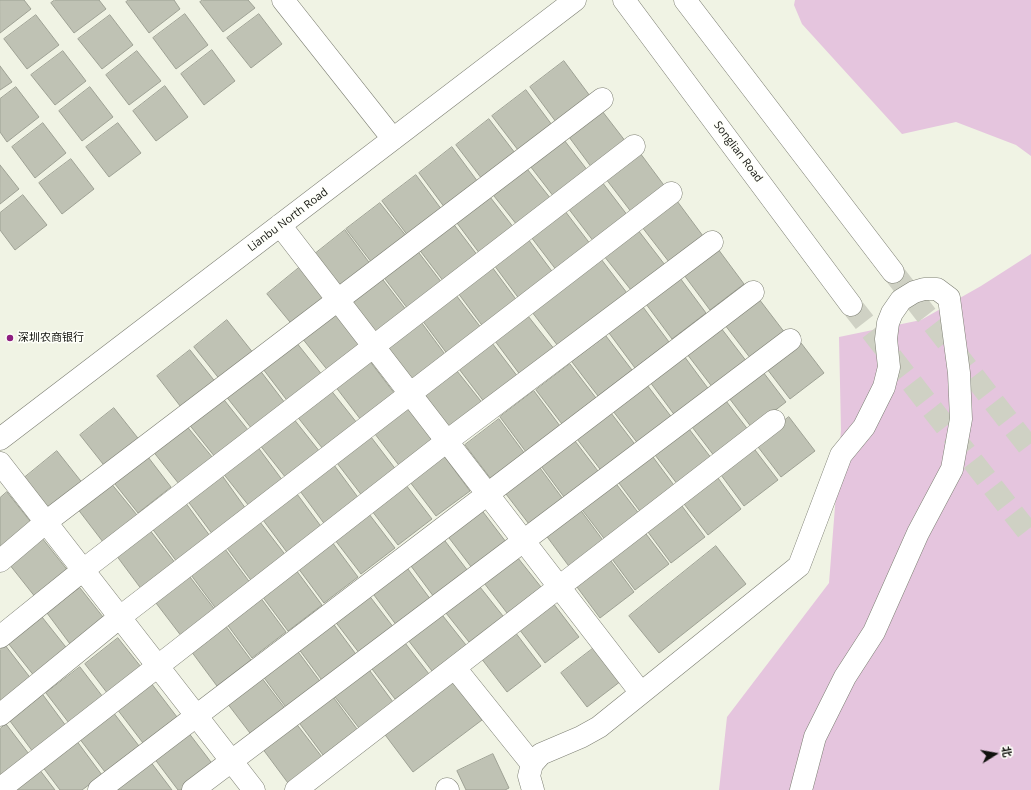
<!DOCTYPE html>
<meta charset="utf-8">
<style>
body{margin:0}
#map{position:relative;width:1031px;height:790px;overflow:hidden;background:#f0f3e4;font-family:"Open Sans","Noto Sans SC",sans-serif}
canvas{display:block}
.north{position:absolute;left:975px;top:734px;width:40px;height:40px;-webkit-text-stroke:3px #fefff9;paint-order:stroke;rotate:79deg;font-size:11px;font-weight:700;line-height:16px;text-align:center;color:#11120e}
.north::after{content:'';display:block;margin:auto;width:14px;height:18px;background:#11120e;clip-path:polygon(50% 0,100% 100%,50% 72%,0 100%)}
</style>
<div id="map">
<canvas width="1031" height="790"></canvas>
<div class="north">北</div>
</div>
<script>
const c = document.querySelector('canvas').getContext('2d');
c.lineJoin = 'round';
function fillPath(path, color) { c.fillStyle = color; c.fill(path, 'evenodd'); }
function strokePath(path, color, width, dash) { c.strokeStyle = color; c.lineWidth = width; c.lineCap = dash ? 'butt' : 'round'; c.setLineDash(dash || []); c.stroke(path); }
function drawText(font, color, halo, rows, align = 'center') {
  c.font = font + ' "Open Sans","Noto Sans SC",sans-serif'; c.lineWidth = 3; c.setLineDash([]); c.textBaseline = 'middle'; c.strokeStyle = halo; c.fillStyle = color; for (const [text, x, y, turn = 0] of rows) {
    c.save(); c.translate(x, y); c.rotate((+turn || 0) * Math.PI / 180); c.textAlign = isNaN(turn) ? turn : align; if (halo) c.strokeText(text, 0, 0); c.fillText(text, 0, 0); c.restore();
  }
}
const green = new Path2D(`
 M 795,0 L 1031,0 L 1031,156 L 1016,145 L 956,122 L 902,134 L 802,24 L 794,5 Z
 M 1031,254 L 1031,790 L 719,790 L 727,717 L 829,583 L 841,430 L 839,337 L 921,320 L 981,286 Z`);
const building = new Path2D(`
 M 0,0 L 24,0 L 31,9 L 0,33 Z
 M 55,0 L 99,0 L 106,9 L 74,33 L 51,3 Z
 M 129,0 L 174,0 L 180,9 L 149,33 L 126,2 Z
 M 203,0 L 248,0 L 255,8 L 223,32 L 200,2 Z
 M 185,14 L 208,45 L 176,69 L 153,38 Z
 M 259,14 L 282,44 L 251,68 L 227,38 Z
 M 36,15 L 59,45 L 27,69 L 4,39 Z
 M 110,15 L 133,45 L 102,69 L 78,39 Z
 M 212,50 L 235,81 L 204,105 L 181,74 Z
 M 63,51 L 86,81 L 55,105 L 31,75 Z
 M 137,51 L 161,81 L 129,105 L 106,75 Z
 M 564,61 L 590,96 L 556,122 L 530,87 Z
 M 0,66 L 12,82 L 0,90 Z
 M 165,86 L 188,117 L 156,141 L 133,111 Z
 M 16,87 L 39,117 L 7,142 L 0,132 L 0,99 Z
 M 90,87 L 113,117 L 82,141 L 59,111 Z
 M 526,90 L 552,125 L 518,150 L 492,116 Z
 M 599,107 L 626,142 L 592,168 L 566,133 Z
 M 489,119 L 515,153 L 482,179 L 456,145 Z
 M 43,123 L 66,153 L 35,178 L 12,147 Z
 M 118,123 L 141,153 L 109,177 L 86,147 Z
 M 561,136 L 588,171 L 554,197 L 527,162 Z
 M 452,147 L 478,182 L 445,208 L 419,173 Z
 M 640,153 L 666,188 L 632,213 L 606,179 Z
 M 71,159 L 94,189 L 62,214 L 39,183 Z
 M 0,165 L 19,189 L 0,204 Z
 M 524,165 L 551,199 L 517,225 L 490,191 Z
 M 416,175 L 442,210 L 408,236 L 382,201 Z
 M 602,182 L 628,216 L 594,242 L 568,208 Z
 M 487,193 L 514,228 L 480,254 L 454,219 Z
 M 23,195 L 47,225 L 15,250 L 0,230 L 0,213 Z
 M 677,201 L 703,236 L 669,262 L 642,227 Z
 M 380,203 L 407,237 L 372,263 L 346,229 Z
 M 565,211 L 591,245 L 557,271 L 531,237 Z
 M 452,222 L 478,256 L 444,282 L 418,248 Z
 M 345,230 L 371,265 L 338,291 L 311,257 Z
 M 638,230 L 665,265 L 631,290 L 604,256 Z
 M 528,239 L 554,274 L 520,300 L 494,265 Z
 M 416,249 L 442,283 L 408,309 L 382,275 Z
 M 718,249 L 744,284 L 710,310 L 684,275 Z
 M 601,259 L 627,293 L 558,346 L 532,312 Z
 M 300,267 L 327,301 L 294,327 L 267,294 Z
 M 492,267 L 518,302 L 484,328 L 458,293 Z
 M 380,276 L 407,311 L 373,337 L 346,302 Z
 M 680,278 L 706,313 L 672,339 L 646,304 Z
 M 456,295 L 482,329 L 448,355 L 422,320 Z
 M 759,299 L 785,333 L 751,359 L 725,325 Z
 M 643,307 L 669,342 L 635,368 L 609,333 Z
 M 336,311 L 363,345 L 329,372 L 302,338 Z
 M 528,316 L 555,350 L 521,376 L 495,341 Z
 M 227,320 L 254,354 L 221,381 L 194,347 Z
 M 421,322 L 447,357 L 413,383 L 387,348 Z
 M 721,328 L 747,362 L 713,388 L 687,354 Z
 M 606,336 L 632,370 L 598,396 L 572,362 Z
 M 798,339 L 824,373 L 790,399 L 764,365 Z
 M 296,342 L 323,376 L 289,403 L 263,369 Z
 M 492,343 L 518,377 L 485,403 L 459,369 Z
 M 190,350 L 217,384 L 184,411 L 157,376 Z
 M 684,356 L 710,391 L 676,417 L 650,382 Z
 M 369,360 L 395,394 L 361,420 L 335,386 Z
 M 570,364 L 596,398 L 562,424 L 536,390 Z
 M 760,368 L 786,402 L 752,428 L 726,394 Z
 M 259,369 L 285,403 L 252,429 L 225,395 Z
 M 457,371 L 484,405 L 450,431 L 423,397 Z
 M 647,385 L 673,419 L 639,445 L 613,411 Z
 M 330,389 L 357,423 L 323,449 L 296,415 Z
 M 534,391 L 560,426 L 526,452 L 500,417 Z
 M 221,396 L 248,430 L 215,457 L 188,423 Z
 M 723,397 L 749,431 L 715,457 L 689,423 Z
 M 114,408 L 141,442 L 107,469 L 80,435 Z
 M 409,408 L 435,442 L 401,468 L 375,434 Z
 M 611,413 L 637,447 L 603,473 L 577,439 Z
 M 789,417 L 815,451 L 781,477 L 755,443 Z
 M 293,418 L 320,452 L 286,478 L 259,444 Z
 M 499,419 L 525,454 L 491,479 L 465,445 Z
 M 185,424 L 213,458 L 179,484 L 152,450 Z
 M 686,425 L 712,459 L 678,485 L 652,451 Z
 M 371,437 L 397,471 L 363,497 L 337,463 Z
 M 575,441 L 601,475 L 567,501 L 541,466 Z
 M 257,446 L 283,481 L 249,506 L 222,472 Z
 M 752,446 L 778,480 L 744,506 L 718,471 Z
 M 57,451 L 84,485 L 51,512 L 24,478 Z
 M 145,453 L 171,487 L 138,513 L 111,479 Z
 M 650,453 L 676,488 L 642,514 L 616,479 Z
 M 444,456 L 470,491 L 436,516 L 410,482 Z
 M 334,465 L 360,500 L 326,526 L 300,491 Z
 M 540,468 L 566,503 L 532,528 L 506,494 Z
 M 221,474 L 246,509 L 213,535 L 187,500 Z
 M 715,474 L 741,509 L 708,535 L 681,500 Z
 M 614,481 L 640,515 L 606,541 L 580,507 Z
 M 110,482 L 137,515 L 103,542 L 77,508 Z
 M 406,485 L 432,519 L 398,545 L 372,511 Z
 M 7,492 L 34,526 L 0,552 L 0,498 Z
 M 297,494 L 323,529 L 289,555 L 263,520 Z
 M 185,502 L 210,536 L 177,562 L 151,527 Z
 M 679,502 L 705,537 L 671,563 L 645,528 Z
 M 480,508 L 506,542 L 472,568 L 446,534 Z
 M 579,508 L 605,543 L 571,569 L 545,534 Z
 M 369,514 L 395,548 L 361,574 L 335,540 Z
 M 260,522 L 287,557 L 253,583 L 227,548 Z
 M 149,529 L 176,564 L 142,590 L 116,555 Z
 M 643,530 L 669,564 L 635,590 L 609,555 Z
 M 442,537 L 468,571 L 434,597 L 408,562 Z
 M 42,538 L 69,572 L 36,598 L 9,564 Z
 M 332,542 L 358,577 L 324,603 L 298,568 Z
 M 716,546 L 746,584 L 659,653 L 629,616 Z
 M 225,549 L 251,584 L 217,610 L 191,575 Z
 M 514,553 L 541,587 L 507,613 L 481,579 Z
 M 608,557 L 634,592 L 600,618 L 574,583 Z
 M 405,565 L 431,600 L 397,626 L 371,591 Z
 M 296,570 L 322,605 L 288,631 L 262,596 Z
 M 190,577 L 216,611 L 182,637 L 156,603 Z
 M 476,582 L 503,616 L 469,642 L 442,608 Z
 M 80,588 L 107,622 L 73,648 L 47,613 Z
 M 368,594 L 394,628 L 360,654 L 334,620 Z
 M 260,597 L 286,632 L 252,658 L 226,623 Z
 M 553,603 L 579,637 L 545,663 L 519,629 Z
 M 439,611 L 466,645 L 432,671 L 405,636 Z
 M 42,617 L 69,651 L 35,677 L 8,643 Z
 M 332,622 L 358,657 L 324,683 L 298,648 Z
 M 225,625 L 251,660 L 217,686 L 191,651 Z
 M 515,632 L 541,666 L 507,692 L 481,658 Z
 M 118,638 L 145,672 L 111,698 L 85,664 Z
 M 402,639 L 429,674 L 395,699 L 369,665 Z
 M 5,645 L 32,680 L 0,704 L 0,650 Z
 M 595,647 L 621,681 L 587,707 L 561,673 Z
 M 296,649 L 322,684 L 288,710 L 262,675 Z
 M 80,667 L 106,701 L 72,727 L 46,693 Z
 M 367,667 L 393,702 L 359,728 L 332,693 Z
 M 261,677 L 287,711 L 253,737 L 227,703 Z
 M 452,680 L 482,720 L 413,772 L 383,732 Z
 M 151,683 L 177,717 L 143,743 L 117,709 Z
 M 331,694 L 357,729 L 323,755 L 297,720 Z
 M 43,695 L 69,730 L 36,756 L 10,721 Z
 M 113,712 L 139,746 L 105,772 L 79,738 Z
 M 295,722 L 322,757 L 288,783 L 262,748 Z
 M 6,724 L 32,758 L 0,783 L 0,729 Z
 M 188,732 L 214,766 L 183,790 L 178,790 L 154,758 Z
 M 76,740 L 102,775 L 82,790 L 60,790 L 42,766 Z
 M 493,754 L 509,788 L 505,790 L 466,790 L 457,771 Z
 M 150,761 L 172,790 L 118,790 L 116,787 Z
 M 39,769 L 55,790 L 11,790 Z`);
const minorTunnel = new Path2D(`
 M 893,272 L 1031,450
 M 851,305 L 1031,536`);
const minor = new Path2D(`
 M 283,0 L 393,139
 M 624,0 L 851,305
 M 685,0 L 893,272
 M 280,225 L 641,693
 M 0,439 L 575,0
 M 0,463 L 254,790
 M 0,561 L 46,522 L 602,99
 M 0,637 L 83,570 L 634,146
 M 455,668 L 532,764
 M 0,715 L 120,617 L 671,193
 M 0,789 L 447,441 L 712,242
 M 447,789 L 448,790
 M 99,790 L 753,292
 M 193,790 L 790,340
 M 296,790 L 774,421
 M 533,790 L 529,776 L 532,764 L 541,754 L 581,737 L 599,727 L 799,566 L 841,455 L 864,427 L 884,387 L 889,367 L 886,339 L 888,323 L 892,313 L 901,300 L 914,292 L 924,289 L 937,289 L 949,298 L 959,373 L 961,419 L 952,469 L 918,533 L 874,632 L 845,677 L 815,737 L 801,790`);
const markers = [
 [10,338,4,"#8e1e80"]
];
const streetNames = [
 ["Songlian Road",738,152,53],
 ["Lianbu North Road",288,220,-37]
];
const poiNames = [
 ["深圳农商银行",18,338]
];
fillPath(green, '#e5c5de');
fillPath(building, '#bfc2b4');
strokePath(building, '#9ea194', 1);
strokePath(minorTunnel, '#cfd1c4', 22, [22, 11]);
strokePath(minor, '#7c7e72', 23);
strokePath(minor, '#fff', 22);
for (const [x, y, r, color] of markers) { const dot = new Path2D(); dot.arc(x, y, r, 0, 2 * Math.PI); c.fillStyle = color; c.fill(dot); strokePath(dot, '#fefff9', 1.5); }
drawText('11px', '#11120e', '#fefff9', streetNames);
drawText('11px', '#11120e', '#fefff9', poiNames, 'left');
</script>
